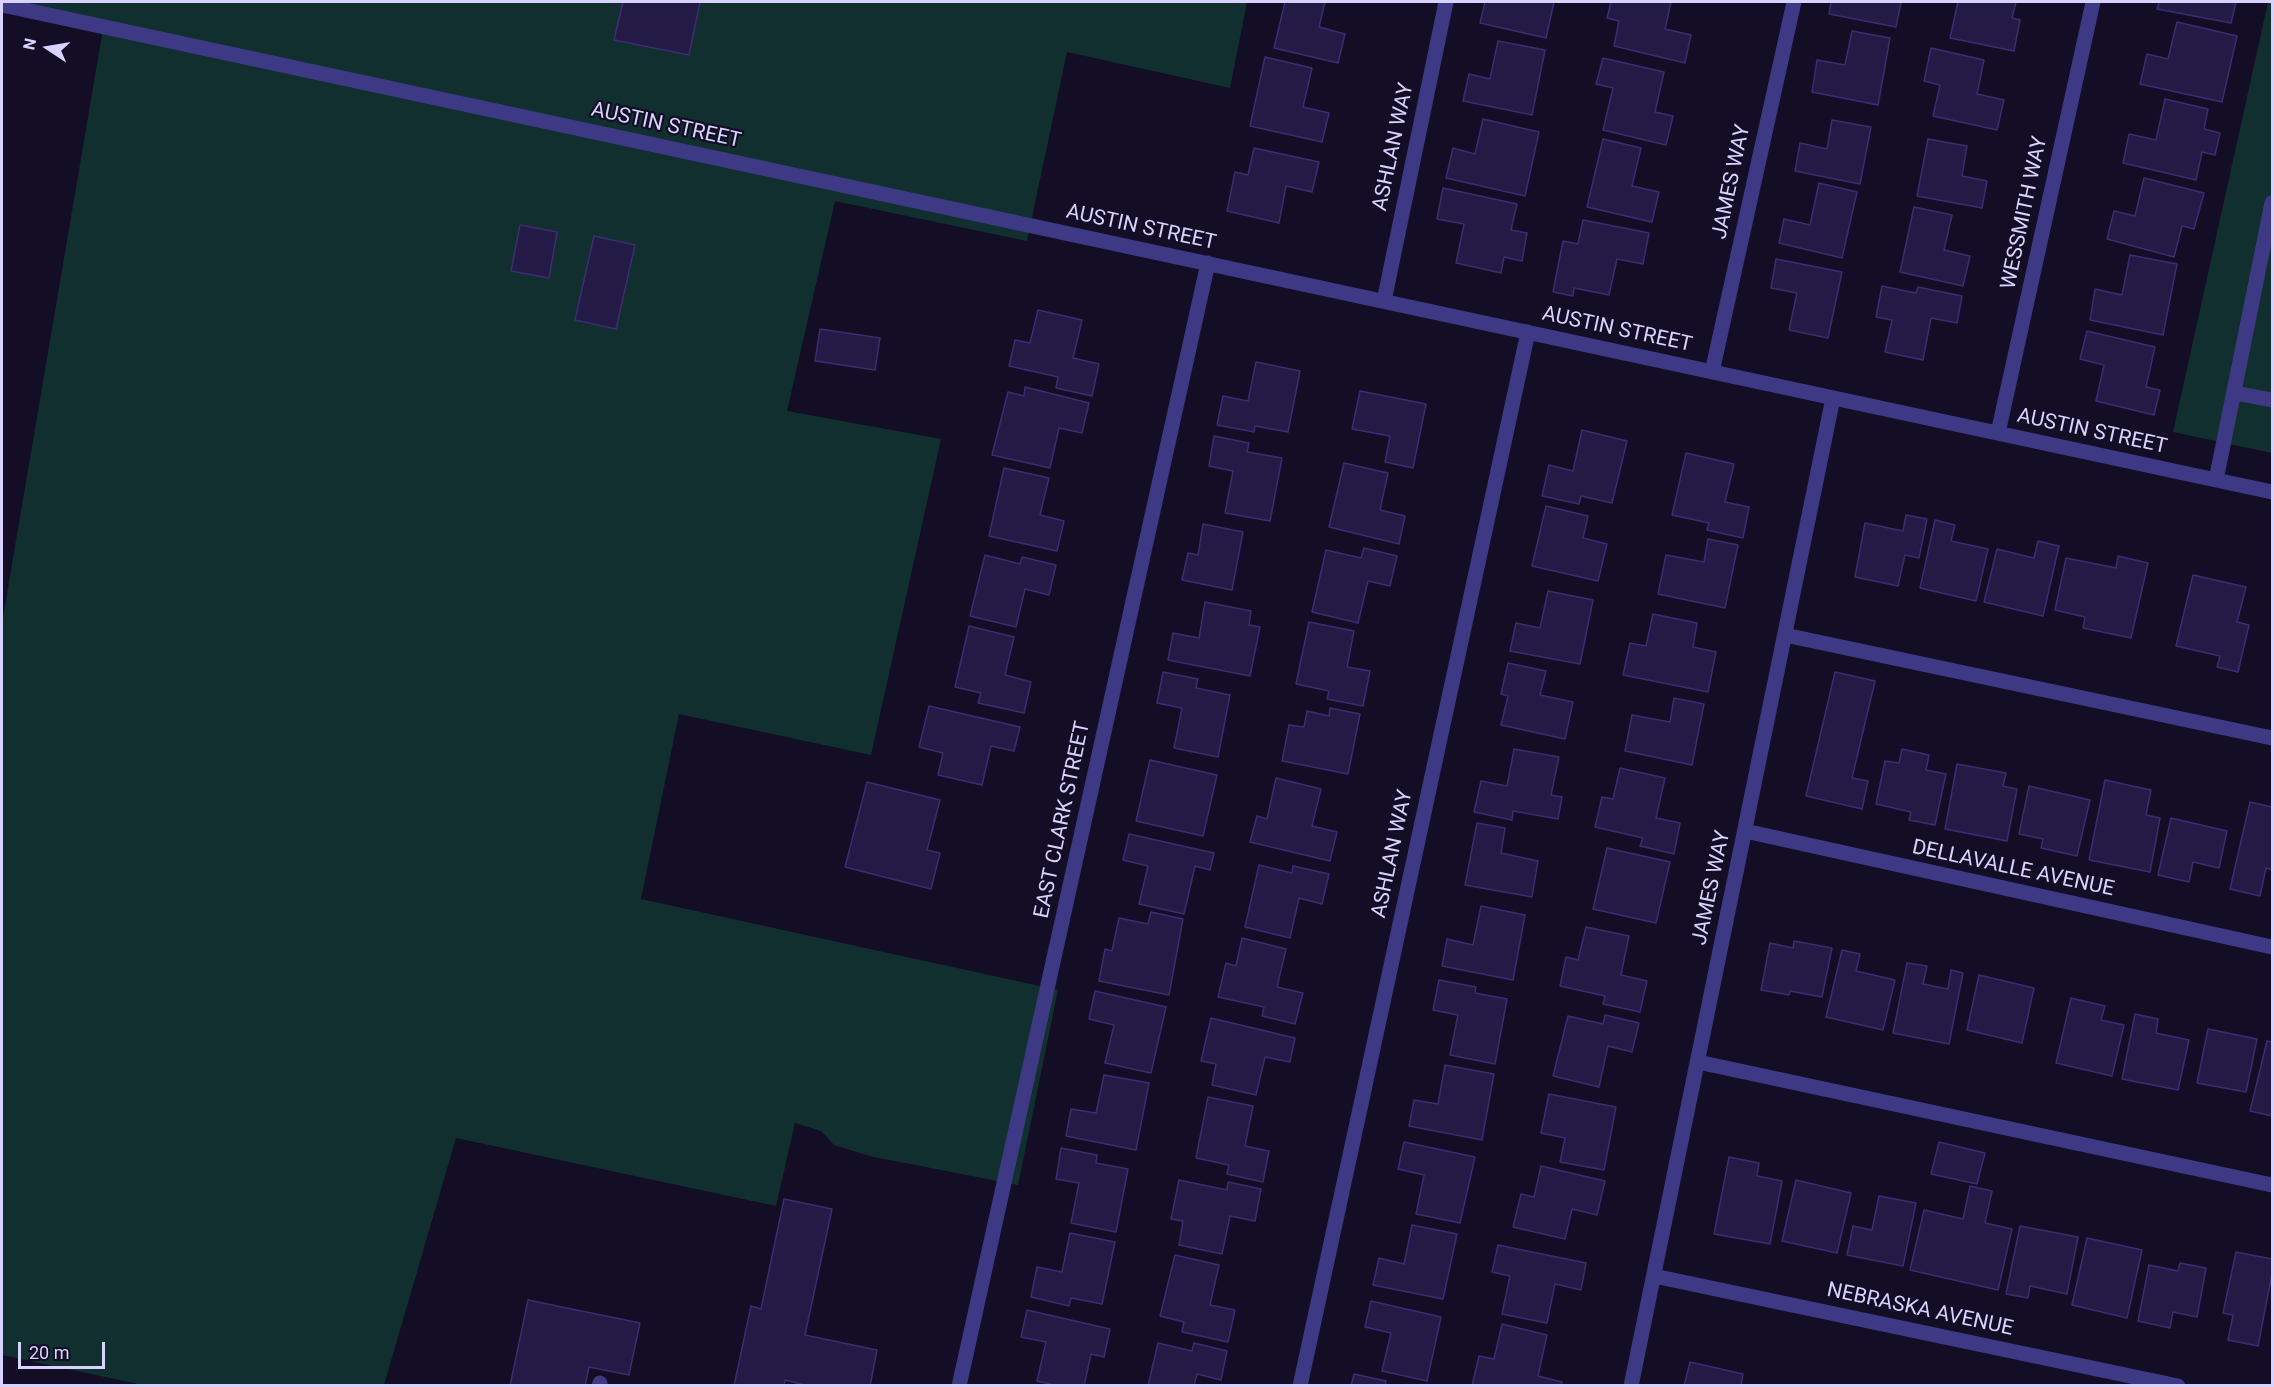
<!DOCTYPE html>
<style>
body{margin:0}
#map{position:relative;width:2274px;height:1387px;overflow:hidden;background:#130e25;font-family:Roboto,sans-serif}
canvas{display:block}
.frame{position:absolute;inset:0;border:3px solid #d8d2ff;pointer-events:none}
.north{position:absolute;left:18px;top:18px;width:60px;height:60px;-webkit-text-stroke:4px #130e25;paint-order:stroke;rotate:282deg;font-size:16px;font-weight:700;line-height:24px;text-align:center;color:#d8d2ff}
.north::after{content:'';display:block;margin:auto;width:21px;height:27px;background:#d8d2ff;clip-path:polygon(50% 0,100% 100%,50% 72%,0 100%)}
.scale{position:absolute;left:18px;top:1342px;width:87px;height:27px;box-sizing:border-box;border:3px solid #d8d2ff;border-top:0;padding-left:8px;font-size:18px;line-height:21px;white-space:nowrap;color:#d8d2ff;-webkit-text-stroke:4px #130e25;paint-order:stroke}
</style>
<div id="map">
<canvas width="2274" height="1387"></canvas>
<div class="frame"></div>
<div class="north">N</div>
<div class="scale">20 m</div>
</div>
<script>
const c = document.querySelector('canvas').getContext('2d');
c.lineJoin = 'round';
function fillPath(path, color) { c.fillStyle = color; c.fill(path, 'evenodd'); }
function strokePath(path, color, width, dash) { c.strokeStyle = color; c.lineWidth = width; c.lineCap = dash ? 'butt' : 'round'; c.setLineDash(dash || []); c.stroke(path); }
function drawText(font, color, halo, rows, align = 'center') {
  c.font = font + ' Roboto,sans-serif'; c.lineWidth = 4.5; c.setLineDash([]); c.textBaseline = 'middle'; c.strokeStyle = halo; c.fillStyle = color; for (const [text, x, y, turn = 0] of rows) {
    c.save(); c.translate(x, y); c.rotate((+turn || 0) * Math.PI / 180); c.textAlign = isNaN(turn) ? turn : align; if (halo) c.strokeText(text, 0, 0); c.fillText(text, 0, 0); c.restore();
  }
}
const green = new Path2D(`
 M 17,2 L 1247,2 L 1230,88 L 1067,52 L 1027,241 L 835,201 L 787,411 L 941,439 L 871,755 L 679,714 L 641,899 L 1058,990 L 1018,1185 L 869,1156 L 834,1145 L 821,1131 L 795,1123 L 776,1206 L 456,1138 L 384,1385 L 143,1385 L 2,1355 L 2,623 L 104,23 Z
 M 2268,2 L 2272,2 L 2272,453 L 2173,432 Z`);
const building = new Path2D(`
 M 623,2 L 700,2 L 689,55 L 614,40 Z
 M 1285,2 L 1325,2 L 1319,27 L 1345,34 L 1338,63 L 1274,48 Z
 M 1485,2 L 1554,2 L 1546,38 L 1480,23 Z
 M 1611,2 L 1671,2 L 1665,29 L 1691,35 L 1685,63 L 1614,46 L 1619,21 L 1607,18 Z
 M 1831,2 L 1901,2 L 1896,27 L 1829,14 Z
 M 1958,2 L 2016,2 L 2012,18 L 2020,20 L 2014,51 L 1950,38 Z
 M 2159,2 L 2236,2 L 2231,23 L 2157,9 Z
 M 2177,22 L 2237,36 L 2222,102 L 2140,84 L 2147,54 L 2168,59 Z
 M 1852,31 L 1890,38 L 1878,105 L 1812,92 L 1817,60 L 1845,65 Z
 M 1498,41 L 1545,50 L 1532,115 L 1463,101 L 1469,74 L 1490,79 Z
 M 1931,48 L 1984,60 L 1977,94 L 2004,100 L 1997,130 L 1933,116 L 1940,85 L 1924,81 Z
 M 1265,57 L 1312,68 L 1303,107 L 1329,113 L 1322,142 L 1250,126 Z
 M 1603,58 L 1664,72 L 1655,112 L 1673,116 L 1666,145 L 1603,130 L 1613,88 L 1596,84 Z
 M 2165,99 L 2208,109 L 2204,129 L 2220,133 L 2215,155 L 2202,152 L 2196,180 L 2123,163 L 2129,134 L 2156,140 Z
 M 1483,119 L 1539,132 L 1525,196 L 1446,178 L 1453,148 L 1475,154 Z
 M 1832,120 L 1871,127 L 1860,184 L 1795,171 L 1800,143 L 1827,149 Z
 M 1603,139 L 1641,148 L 1632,186 L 1659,192 L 1652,222 L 1587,207 Z
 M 1928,139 L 1967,146 L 1962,176 L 1987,181 L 1982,208 L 1917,196 Z
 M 1254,148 L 1319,162 L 1312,192 L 1286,186 L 1279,223 L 1227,211 L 1235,172 L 1248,175 Z
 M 2144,178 L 2204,193 L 2194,229 L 2182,226 L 2174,257 L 2107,239 L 2114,211 L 2135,216 Z
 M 1819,183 L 1857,192 L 1842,258 L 1779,243 L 1784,219 L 1810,225 Z
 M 1443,188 L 1517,204 L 1511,230 L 1527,233 L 1522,261 L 1504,257 L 1501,273 L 1456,263 L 1464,224 L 1437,219 Z
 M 1914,207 L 1952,215 L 1944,250 L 1970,256 L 1963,286 L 1900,272 Z
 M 1583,220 L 1649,233 L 1643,264 L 1617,259 L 1609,295 L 1574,288 L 1573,296 L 1553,292 L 1563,241 L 1578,244 Z
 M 520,225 L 557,232 L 549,278 L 511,271 Z
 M 594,236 L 635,245 L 616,329 L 575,320 Z
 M 2130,255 L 2177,264 L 2163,335 L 2090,320 L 2095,289 L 2122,295 Z
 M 1776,259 L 1842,272 L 1828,338 L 1789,330 L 1797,293 L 1771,288 Z
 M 1882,286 L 1916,293 L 1918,287 L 1962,296 L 1957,323 L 1931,318 L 1923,360 L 1885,352 L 1892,320 L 1876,317 Z
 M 1038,310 L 1082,320 L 1073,358 L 1099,364 L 1092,396 L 1056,388 L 1058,377 L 1009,366 L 1015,340 L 1030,343 Z
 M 820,329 L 880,338 L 875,370 L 815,361 Z
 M 2087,331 L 2155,347 L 2146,387 L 2160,390 L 2154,415 L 2096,401 L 2104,365 L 2080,359 Z
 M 1256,362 L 1300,371 L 1288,432 L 1255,426 L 1254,432 L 1217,425 L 1223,396 L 1248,401 Z
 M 1025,387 L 1089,403 L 1082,433 L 1059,428 L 1050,468 L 992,455 L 1008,392 L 1024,396 Z
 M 1360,391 L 1426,404 L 1413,468 L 1385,462 L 1390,436 L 1352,429 Z
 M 1582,430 L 1627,441 L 1612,503 L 1581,496 L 1579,504 L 1542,496 L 1549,465 L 1573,471 Z
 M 1214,436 L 1249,443 L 1247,452 L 1282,458 L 1270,521 L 1225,513 L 1233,471 L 1209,466 Z
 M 1686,453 L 1734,464 L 1725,502 L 1749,507 L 1743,538 L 1707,530 L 1709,523 L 1672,515 Z
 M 1344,463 L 1388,473 L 1380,510 L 1405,516 L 1399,544 L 1329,527 Z
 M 1004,468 L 1049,478 L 1040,515 L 1064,521 L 1057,551 L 989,536 Z
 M 1546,506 L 1588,516 L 1583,538 L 1607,544 L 1598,581 L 1532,566 Z
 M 1906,515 L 1927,519 L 1919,558 L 1905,555 L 1898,586 L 1855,577 L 1865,523 L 1903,531 Z
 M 1935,520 L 1955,525 L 1951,541 L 1988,549 L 1976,601 L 1920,588 Z
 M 1203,524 L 1243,532 L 1232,590 L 1182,580 L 1188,553 L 1198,555 Z
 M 1708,539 L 1738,545 L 1725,608 L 1658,594 L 1666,555 L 1704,562 Z
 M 2038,541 L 2059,546 L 2043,616 L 1984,602 L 1997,549 L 2034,558 Z
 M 1364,548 L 1397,556 L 1390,586 L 1368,581 L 1358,623 L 1312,612 L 1326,550 L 1361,558 Z
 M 985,555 L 1020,564 L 1022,557 L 1056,565 L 1049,595 L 1025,589 L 1016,627 L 970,616 Z
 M 2118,556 L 2148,563 L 2131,638 L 2083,628 L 2085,617 L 2055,610 L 2066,558 L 2116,568 Z
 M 2193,575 L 2246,587 L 2237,622 L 2249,625 L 2238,672 L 2217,667 L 2220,656 L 2176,646 Z
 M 1548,591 L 1593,600 L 1580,664 L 1510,651 L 1516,623 L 1540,628 Z
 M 1205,602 L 1251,611 L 1249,625 L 1260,627 L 1250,676 L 1168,660 L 1173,633 L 1199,638 Z
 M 1653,614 L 1697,623 L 1693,647 L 1716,652 L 1708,692 L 1623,675 L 1630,643 L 1646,646 Z
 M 1309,622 L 1354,631 L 1347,667 L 1370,671 L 1363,706 L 1327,699 L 1329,691 L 1296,684 Z
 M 969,626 L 1014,637 L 1005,675 L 1031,682 L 1024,713 L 978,703 L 981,693 L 955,687 Z
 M 1508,663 L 1546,671 L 1540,695 L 1573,702 L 1565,739 L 1501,725 L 1508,696 L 1501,694 Z
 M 1163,672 L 1198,679 L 1196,688 L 1230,695 L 1218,757 L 1174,748 L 1182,708 L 1157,703 Z
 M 1835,672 L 1875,681 L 1852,778 L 1868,781 L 1862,809 L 1806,796 Z
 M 1674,698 L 1704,704 L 1692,765 L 1625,751 L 1632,715 L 1670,722 Z
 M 929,706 L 1020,727 L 1014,751 L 991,746 L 982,785 L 938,775 L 943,753 L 919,747 Z
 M 1330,708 L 1360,714 L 1348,774 L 1282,761 L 1289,725 L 1304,727 L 1307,711 L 1329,716 Z
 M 1514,749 L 1559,757 L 1551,795 L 1562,797 L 1558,819 L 1513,811 L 1512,820 L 1474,812 L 1481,781 L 1507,786 Z
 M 1902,749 L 1929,755 L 1926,770 L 1946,774 L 1935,825 L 1909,820 L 1911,812 L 1876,804 L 1885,761 L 1899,763 Z
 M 1150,760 L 1217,775 L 1203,836 L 1136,821 Z
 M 1957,764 L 2006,773 L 2003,786 L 2017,789 L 2007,841 L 1945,829 Z
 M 1620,768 L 1665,778 L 1656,818 L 1680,823 L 1674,854 L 1640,846 L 1643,838 L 1595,827 L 1602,797 L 1613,799 Z
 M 1276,778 L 1321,789 L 1312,826 L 1337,832 L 1330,861 L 1250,842 L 1257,816 L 1267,819 Z
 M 2105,780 L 2151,790 L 2146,815 L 2160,818 L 2150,872 L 2089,860 Z
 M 867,782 L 940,800 L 927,850 L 940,853 L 931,889 L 845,867 Z
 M 2029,786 L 2090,800 L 2077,856 L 2041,848 L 2043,839 L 2019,834 Z
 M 2250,802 L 2272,807 L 2272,870 L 2266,868 L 2260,896 L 2230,889 Z
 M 2171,818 L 2227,831 L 2219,868 L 2193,862 L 2189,882 L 2158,875 Z
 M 1477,823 L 1505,828 L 1501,853 L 1538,861 L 1532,897 L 1465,885 Z
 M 1129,834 L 1214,853 L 1210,870 L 1195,866 L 1184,914 L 1139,904 L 1148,866 L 1123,860 Z
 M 1607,848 L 1670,862 L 1656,923 L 1593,909 Z
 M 1259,865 L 1292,873 L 1293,866 L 1329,874 L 1322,904 L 1299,898 L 1290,938 L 1245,927 Z
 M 1481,906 L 1525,915 L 1513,980 L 1442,966 L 1447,939 L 1473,945 Z
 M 1151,912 L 1183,919 L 1169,995 L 1099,981 L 1105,949 L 1112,951 L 1119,918 L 1148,924 Z
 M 1586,927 L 1629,936 L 1621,975 L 1647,981 L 1640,1012 L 1603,1004 L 1605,996 L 1560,986 L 1566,957 L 1578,960 Z
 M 1242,938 L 1286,949 L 1277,987 L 1303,993 L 1295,1024 L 1262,1016 L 1264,1007 L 1218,997 L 1226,963 L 1236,966 Z
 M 1794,941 L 1832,948 L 1822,997 L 1790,991 L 1789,995 L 1761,990 L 1770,943 L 1793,948 Z
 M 1842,950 L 1860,954 L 1856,971 L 1895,980 L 1883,1030 L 1826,1017 Z
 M 1907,963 L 1927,966 L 1923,984 L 1948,989 L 1951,970 L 1963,973 L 1949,1044 L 1893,1033 Z
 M 1979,975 L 2034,988 L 2022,1043 L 1967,1030 Z
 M 1439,980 L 1476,987 L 1475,993 L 1507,999 L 1495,1064 L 1450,1055 L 1458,1015 L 1433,1010 Z
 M 1095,991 L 1166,1007 L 1151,1073 L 1105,1063 L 1114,1025 L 1089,1019 Z
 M 2071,998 L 2105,1006 L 2101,1020 L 2124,1025 L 2112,1076 L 2056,1063 Z
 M 2135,1014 L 2158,1019 L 2156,1033 L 2189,1040 L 2178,1090 L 2122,1079 Z
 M 1605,1015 L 1639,1023 L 1632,1052 L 1608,1046 L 1599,1087 L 1553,1076 L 1568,1016 L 1603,1024 Z
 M 1211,1018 L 1295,1038 L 1290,1062 L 1265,1057 L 1256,1095 L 1212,1085 L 1216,1064 L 1201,1061 Z
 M 2208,1029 L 2257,1039 L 2246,1092 L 2197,1083 Z
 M 2267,1041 L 2272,1042 L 2272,1116 L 2250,1111 Z
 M 1445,1065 L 1494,1074 L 1482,1140 L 1409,1126 L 1414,1100 L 1438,1104 Z
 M 1104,1075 L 1149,1083 L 1136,1150 L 1066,1136 L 1071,1109 L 1096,1113 Z
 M 1549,1094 L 1616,1107 L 1604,1170 L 1560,1162 L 1565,1138 L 1541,1133 Z
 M 1208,1097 L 1253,1106 L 1245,1146 L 1269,1151 L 1263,1182 L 1227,1174 L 1229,1165 L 1196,1158 Z
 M 1404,1142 L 1475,1157 L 1460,1223 L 1416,1214 L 1424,1175 L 1398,1169 Z
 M 1939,1142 L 1985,1153 L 1977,1184 L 1931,1174 Z
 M 1061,1148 L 1097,1155 L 1096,1163 L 1128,1169 L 1116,1232 L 1071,1223 L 1079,1183 L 1056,1179 Z
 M 1729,1157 L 1759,1163 L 1757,1176 L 1782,1181 L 1770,1244 L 1714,1234 Z
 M 1541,1166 L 1605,1181 L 1597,1215 L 1572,1209 L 1565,1239 L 1513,1227 L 1521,1194 L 1534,1197 Z
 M 1179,1180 L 1227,1190 L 1228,1182 L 1261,1189 L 1255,1221 L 1230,1216 L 1222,1254 L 1179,1245 L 1183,1221 L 1171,1219 Z
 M 1796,1180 L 1851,1193 L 1837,1253 L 1782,1241 Z
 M 1970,1186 L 1992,1191 L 1985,1223 L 2012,1229 L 1998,1290 L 1910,1270 L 1924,1210 L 1963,1219 Z
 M 1879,1196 L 1916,1203 L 1903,1266 L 1847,1255 L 1853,1226 L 1872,1230 Z
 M 784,1199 L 832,1209 L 805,1335 L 877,1350 L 870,1386 L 809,1386 L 785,1380 L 784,1386 L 734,1386 L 751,1306 L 761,1309 Z
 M 1412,1225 L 1457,1234 L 1443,1299 L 1373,1285 L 1379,1258 L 1404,1264 Z
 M 2020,1226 L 2078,1237 L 2067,1294 L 2030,1286 L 2028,1298 L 2006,1294 Z
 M 1070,1233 L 1115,1242 L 1102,1304 L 1071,1298 L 1069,1306 L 1031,1297 L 1037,1267 L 1062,1272 Z
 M 2087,1238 L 2142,1250 L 2127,1318 L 2072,1305 Z
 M 1498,1245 L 1586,1263 L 1581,1290 L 1555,1284 L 1547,1323 L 1502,1314 L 1510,1276 L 1492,1272 Z
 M 2236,1252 L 2272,1259 L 2272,1274 L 2258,1346 L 2228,1340 L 2233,1315 L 2223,1313 Z
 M 1175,1255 L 1219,1265 L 1210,1305 L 1235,1310 L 1228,1342 L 1182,1332 L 1184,1322 L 1160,1316 Z
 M 2180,1263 L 2206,1268 L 2197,1317 L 2173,1312 L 2170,1328 L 2138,1321 L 2149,1265 L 2178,1271 Z
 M 528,1300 L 640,1323 L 629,1375 L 589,1367 L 585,1386 L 510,1386 Z
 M 1371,1301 L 1441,1317 L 1427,1381 L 1382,1371 L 1391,1333 L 1365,1327 Z
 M 1027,1310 L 1110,1329 L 1104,1357 L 1091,1354 L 1084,1386 L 1058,1386 L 1037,1381 L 1046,1342 L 1021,1337 Z
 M 1502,1324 L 1547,1335 L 1538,1376 L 1562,1382 L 1561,1386 L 1472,1386 L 1479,1356 L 1494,1359 Z
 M 1158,1343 L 1192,1351 L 1194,1343 L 1227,1351 L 1221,1380 L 1197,1374 L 1194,1386 L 1148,1386 Z
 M 1690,1362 L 1743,1374 L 1741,1386 L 1684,1386 Z
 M 1354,1374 L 1386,1381 L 1385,1386 L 1351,1386 Z`);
const minor = new Path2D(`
 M 2,5 L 2272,492
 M 1384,301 L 1446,2
 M 1712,372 L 1794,2
 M 2235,393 L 2272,400
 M 1998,433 L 2093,2
 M 2216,480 L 2272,203
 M 1785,635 L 2272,738
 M 1745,831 L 2272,947
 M 1698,1062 L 2272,1185
 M 1654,1276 L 2178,1386
 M 599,1386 L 600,1383
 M 959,1386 L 1208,263
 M 1300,1386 L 1528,332
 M 1631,1386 L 1833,398`);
const streetNames = [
 ["AUSTIN STREET",666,126,12],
 ["ASHLAN WAY",1394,147,-78],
 ["JAMES WAY",1732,182,-78],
 ["WESSMITH WAY",2025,213,-78],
 ["AUSTIN STREET",1141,228,12],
 ["AUSTIN STREET",1617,330,12],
 ["AUSTIN STREET",2092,432,12],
 ["EAST CLARK STREET",1063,820,-78],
 ["ASHLAN WAY",1393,854,-78],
 ["DELLAVALLE AVENUE",2013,869,12],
 ["JAMES WAY",1712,888,-78],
 ["NEBRASKA AVENUE",1920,1310,12]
];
fillPath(green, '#112f2e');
fillPath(building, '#241a46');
strokePath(building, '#3c2c72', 1.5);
strokePath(minor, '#3e3984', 15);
drawText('21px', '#d8d2ff', '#130e25', streetNames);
</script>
